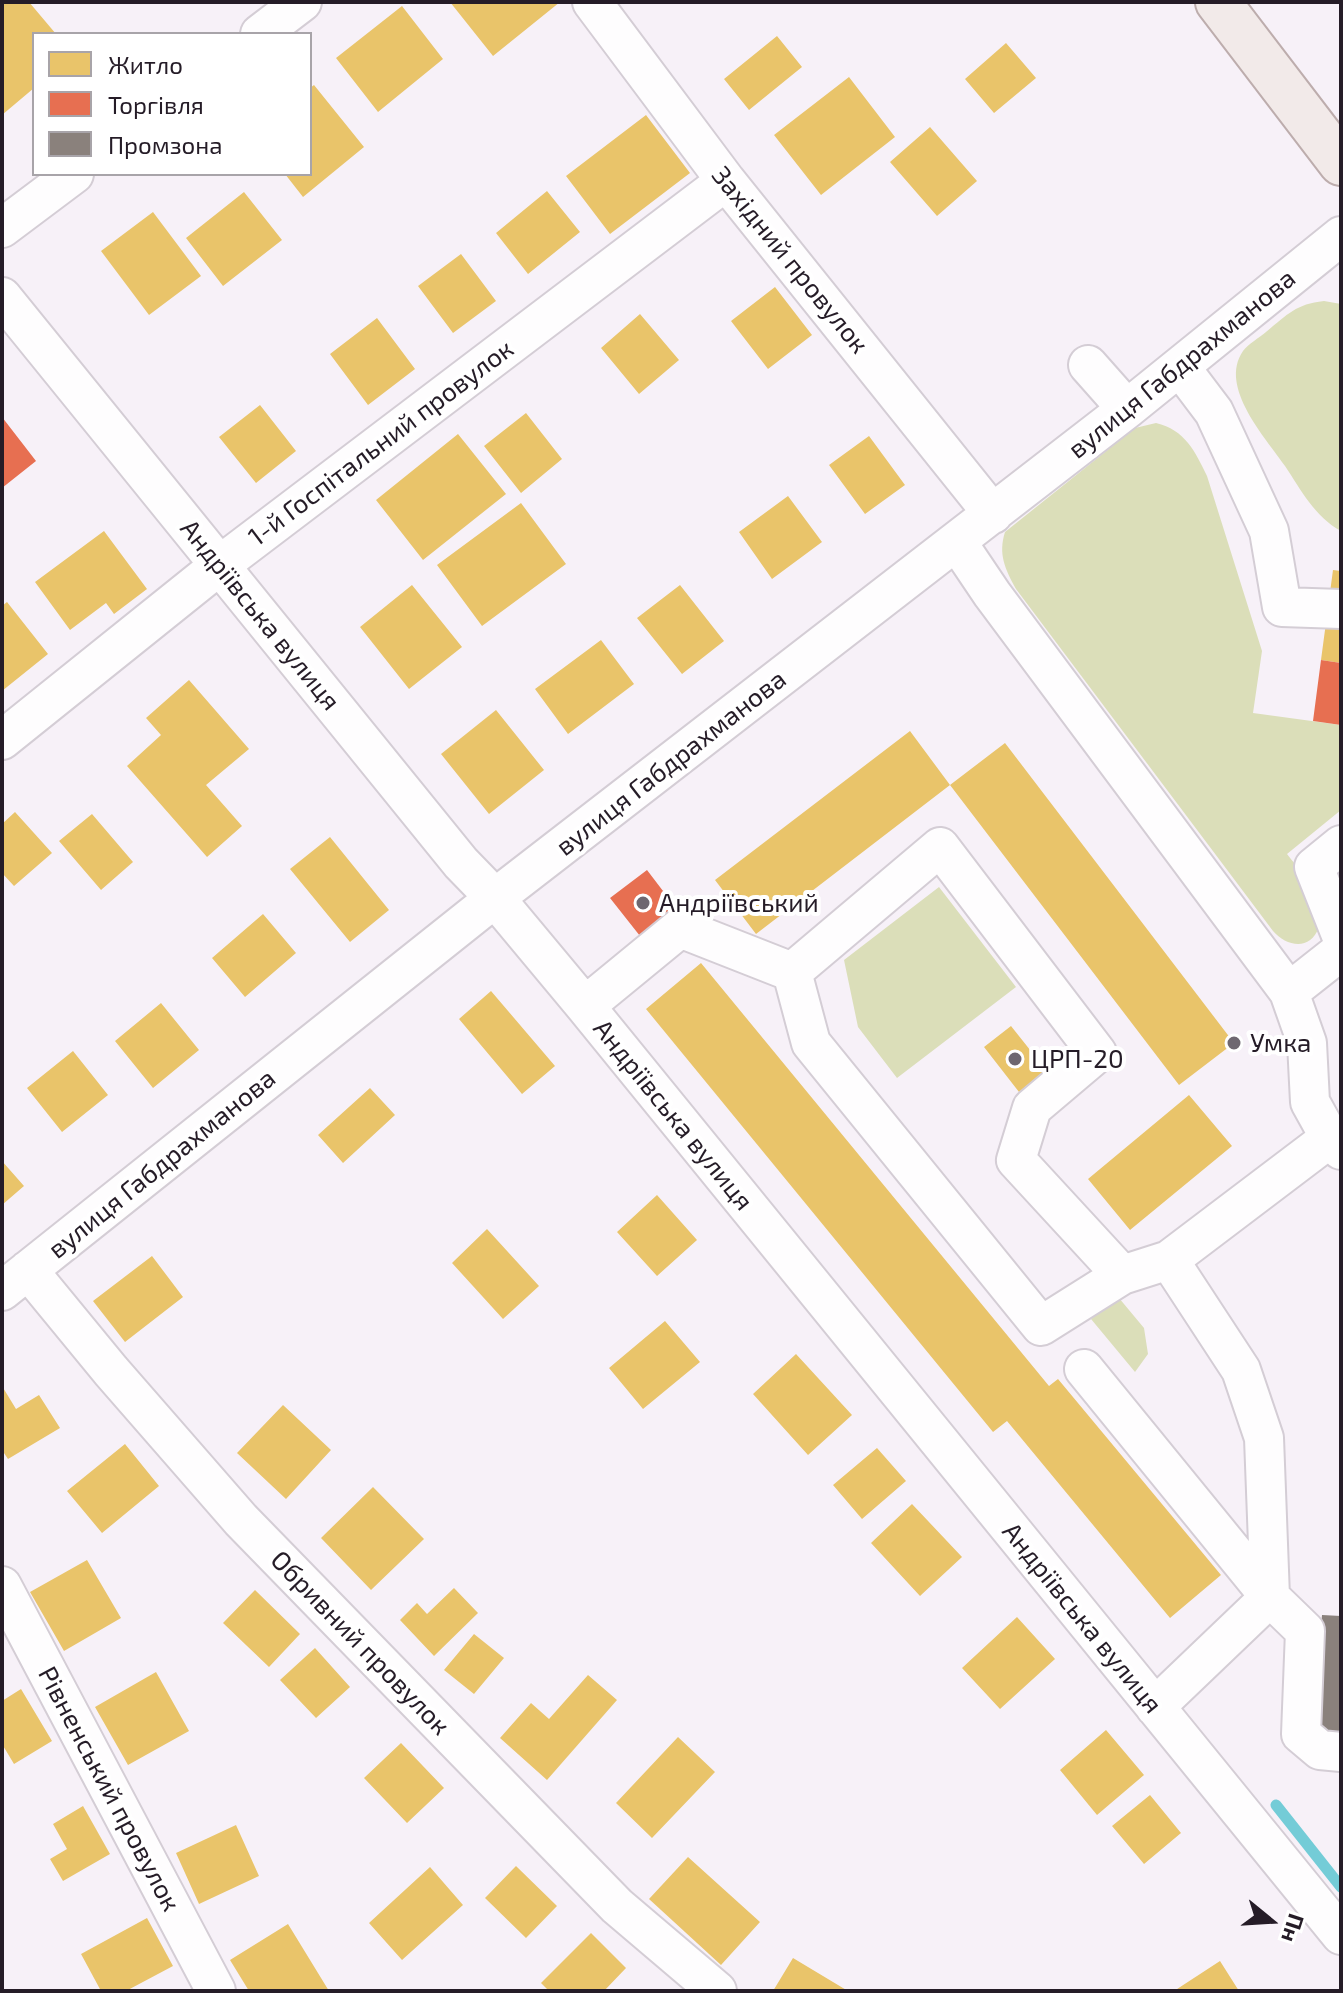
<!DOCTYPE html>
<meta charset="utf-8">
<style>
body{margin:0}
#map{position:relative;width:1343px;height:1993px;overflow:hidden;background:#f7f1f8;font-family:"Exo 2",sans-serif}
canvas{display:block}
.frame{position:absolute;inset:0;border:4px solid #251c27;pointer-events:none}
.legend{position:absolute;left:32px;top:32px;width:280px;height:144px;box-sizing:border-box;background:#fff;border:2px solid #a8a4a9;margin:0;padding:10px 14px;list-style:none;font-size:24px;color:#251c27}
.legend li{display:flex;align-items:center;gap:16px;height:40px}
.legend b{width:40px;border:2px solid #a8a4a9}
.north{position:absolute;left:1231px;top:1881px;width:80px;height:80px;-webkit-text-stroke:6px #fff;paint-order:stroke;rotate:108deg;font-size:22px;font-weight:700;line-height:32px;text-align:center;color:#251c27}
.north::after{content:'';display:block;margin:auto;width:28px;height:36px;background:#251c27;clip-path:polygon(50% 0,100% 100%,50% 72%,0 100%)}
</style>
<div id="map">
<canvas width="1343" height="1993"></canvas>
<div class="frame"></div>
<ul class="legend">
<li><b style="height:22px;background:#e9c46a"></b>Житло</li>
<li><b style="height:22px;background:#e76f51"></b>Торгівля</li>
<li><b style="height:22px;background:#8a817c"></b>Промзона</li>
</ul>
<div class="north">Пн</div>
</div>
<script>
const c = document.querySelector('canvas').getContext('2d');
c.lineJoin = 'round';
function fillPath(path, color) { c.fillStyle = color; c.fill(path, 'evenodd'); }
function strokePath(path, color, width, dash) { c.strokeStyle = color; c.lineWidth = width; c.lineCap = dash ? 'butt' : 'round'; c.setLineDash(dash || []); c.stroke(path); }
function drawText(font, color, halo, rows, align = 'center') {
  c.font = font + ' "Exo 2",sans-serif'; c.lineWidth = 8; c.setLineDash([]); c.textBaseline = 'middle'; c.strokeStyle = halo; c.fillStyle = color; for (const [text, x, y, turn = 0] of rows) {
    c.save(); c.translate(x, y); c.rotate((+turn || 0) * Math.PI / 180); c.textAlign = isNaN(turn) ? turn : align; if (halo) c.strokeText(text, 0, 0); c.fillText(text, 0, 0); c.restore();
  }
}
const green = new Path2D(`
 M 1324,301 L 1341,304 L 1341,531 C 1315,517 1301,490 1285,466 C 1266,438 1218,387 1243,351 C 1248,344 1259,338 1266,332 C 1288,314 1296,304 1324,301 Z
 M 1156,423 C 1185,430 1195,451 1207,476 L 1262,651 L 1253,713 L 1341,725 L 1341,810 L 1287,854 C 1296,866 1313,882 1317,896 C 1319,903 1321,920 1319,927 C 1310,952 1286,946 1273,931 L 1016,589 C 1005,569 998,554 1005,532 L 1135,428 Z
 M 939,887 L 1016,987 L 897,1078 L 858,1027 L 844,960 Z
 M 1119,1298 L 1144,1328 L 1148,1354 L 1135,1372 L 1091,1319 Z`);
const homes = new Path2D(`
 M 2,2 L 29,2 L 56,34 L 34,34 L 34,88 L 2,115 Z
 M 450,2 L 560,2 L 493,56 Z
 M 402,6 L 443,59 L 378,112 L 336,58 Z
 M 777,36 L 802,67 L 749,110 L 724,79 Z
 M 1006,43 L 1036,78 L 994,113 L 965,79 Z
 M 849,77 L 895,137 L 821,195 L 774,135 Z
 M 314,85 L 364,147 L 303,197 L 285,174 L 310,174 L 310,88 Z
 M 646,115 L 690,173 L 610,234 L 566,176 Z
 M 930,127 L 977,181 L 937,216 L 890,162 Z
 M 547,191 L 580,232 L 528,274 L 496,233 Z
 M 244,192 L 282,240 L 223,286 L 186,238 Z
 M 153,212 L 201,276 L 149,315 L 101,251 Z
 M 461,254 L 496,301 L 453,333 L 418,286 Z
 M 775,287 L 812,335 L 768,369 L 731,321 Z
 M 640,314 L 679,360 L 639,394 L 601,348 Z
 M 377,318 L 415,369 L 368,405 L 330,354 Z
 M 260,405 L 296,451 L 256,483 L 219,437 Z
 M 526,413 L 562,459 L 521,493 L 484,446 Z
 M 458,434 L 506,494 L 423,560 L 376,500 Z
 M 869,436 L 905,485 L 865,514 L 829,465 Z
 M 788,496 L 822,542 L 772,579 L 739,532 Z
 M 521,503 L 566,564 L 482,626 L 437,565 Z
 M 104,531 L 147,589 L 114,614 L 106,603 L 70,630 L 35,582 Z
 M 1333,570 L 1341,571 L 1341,663 L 1321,660 Z
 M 412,585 L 462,647 L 409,689 L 360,627 Z
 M 680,585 L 724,641 L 682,674 L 637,618 Z
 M 7,602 L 48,654 L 2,691 L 2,606 Z
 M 601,640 L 634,684 L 568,734 L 535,689 Z
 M 189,680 L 249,749 L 206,785 L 242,826 L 207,857 L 127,766 L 161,735 L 146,718 Z
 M 496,710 L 544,770 L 489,814 L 441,754 Z
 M 910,731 L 950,785 L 1005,743 L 1234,1043 L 1179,1085 L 950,785 L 756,934 L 715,880 Z
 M 15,812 L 52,853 L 14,886 L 2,873 L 2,824 Z
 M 92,814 L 133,862 L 101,890 L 59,841 Z
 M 330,837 L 389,910 L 350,942 L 290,869 Z
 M 263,914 L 296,953 L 245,997 L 212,958 Z
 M 701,963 L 1049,1386 L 1058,1379 L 1221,1575 L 1170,1618 L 1007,1421 L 993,1432 L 646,1009 Z
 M 491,991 L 555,1066 L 522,1094 L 459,1019 Z
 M 161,1003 L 199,1050 L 153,1088 L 115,1041 Z
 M 1011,1026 L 1046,1070 L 1019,1092 L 984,1047 Z
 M 73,1051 L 108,1095 L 62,1132 L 27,1088 Z
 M 370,1088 L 395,1115 L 343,1163 L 318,1135 Z
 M 1189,1095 L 1232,1146 L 1130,1230 L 1088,1179 Z
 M 2,1161 L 24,1186 L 2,1205 Z
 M 657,1195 L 697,1240 L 657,1276 L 617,1232 Z
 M 487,1229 L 539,1286 L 503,1319 L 452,1263 Z
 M 152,1256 L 183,1297 L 125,1342 L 93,1301 Z
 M 665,1321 L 700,1362 L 643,1409 L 609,1368 Z
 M 796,1354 L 852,1415 L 808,1455 L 753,1394 Z
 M 2,1386 L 16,1409 L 39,1395 L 60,1428 L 8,1459 L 2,1450 Z
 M 283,1405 L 331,1450 L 286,1499 L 237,1453 Z
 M 125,1444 L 159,1486 L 102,1533 L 67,1491 Z
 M 877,1448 L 906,1481 L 862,1519 L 833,1485 Z
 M 373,1487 L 424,1539 L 371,1590 L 321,1538 Z
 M 912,1504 L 962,1557 L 920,1596 L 871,1543 Z
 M 87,1560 L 121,1618 L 64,1651 L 30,1592 Z
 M 454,1588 L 478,1613 L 434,1656 L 400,1620 L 417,1603 L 427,1614 Z
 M 255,1590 L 300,1634 L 269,1667 L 223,1623 Z
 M 1017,1617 L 1055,1659 L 1000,1709 L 962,1668 Z
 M 474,1634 L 504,1658 L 474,1694 L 444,1670 Z
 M 315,1648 L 350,1687 L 316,1718 L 280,1680 Z
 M 156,1672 L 189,1731 L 128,1765 L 95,1707 Z
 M 588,1675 L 617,1700 L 547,1780 L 500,1738 L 531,1703 L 549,1719 Z
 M 21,1689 L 52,1741 L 14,1764 L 2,1744 L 2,1701 Z
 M 1106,1730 L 1144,1775 L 1097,1815 L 1060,1770 Z
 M 678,1737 L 715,1772 L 652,1838 L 616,1803 Z
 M 401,1743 L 444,1788 L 407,1823 L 364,1778 Z
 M 1150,1795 L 1181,1833 L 1144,1864 L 1112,1826 Z
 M 83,1806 L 110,1854 L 63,1881 L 50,1859 L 67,1849 L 53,1824 Z
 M 236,1825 L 259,1876 L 199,1904 L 176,1853 Z
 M 688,1857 L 760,1922 L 721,1965 L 649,1899 Z
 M 516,1866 L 557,1906 L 526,1938 L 485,1898 Z
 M 430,1867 L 463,1905 L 402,1960 L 369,1923 Z
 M 147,1918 L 173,1966 L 126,1991 L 101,1991 L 81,1954 Z
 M 288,1924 L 329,1991 L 249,1991 L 230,1960 Z
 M 591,1933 L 626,1968 L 604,1991 L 549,1991 L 541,1983 Z
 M 793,1958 L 848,1991 L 773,1991 Z
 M 1220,1961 L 1239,1991 L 1174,1991 Z`);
const shops = new Path2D(`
 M 2,417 L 36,461 L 2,488 Z
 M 1321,660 L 1341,663 L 1341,725 L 1313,721 Z
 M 647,870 L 676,908 L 640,936 L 610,898 Z`);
const industry = new Path2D(`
 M 1322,1615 L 1341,1616 L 1341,1740 L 1312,1738 Z`);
const stream = new Path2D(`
 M 1276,1805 L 1341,1887`);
const minor = new Path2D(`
 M 592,2 L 726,181 L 993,514
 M 260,34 L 302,2
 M 2,228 L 74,174
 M 2,297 L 461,863 L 495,898 L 585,1006 L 1341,1935
 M 1088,365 L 1127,409
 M 1180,367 L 1214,412 L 1269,531 L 1282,607 L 1341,609
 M 957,542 L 992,594 L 1289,992 L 1307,1043 L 1310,1102 L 1330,1138 L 1341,1150
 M 2,740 L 220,565 L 726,181
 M 1341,845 L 1314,867 L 1341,935
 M 792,972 L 940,847 L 1097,1053 L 1032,1108 L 1016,1160 L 1122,1275
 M 1289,992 L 1341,951
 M 585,1006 L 680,928 L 792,972 L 811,1043 L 1041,1326 L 1122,1275 L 1169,1260 L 1330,1138
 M 28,1270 L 111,1371 L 241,1520 L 617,1906 L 717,1991
 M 2,1291 L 495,898 L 1127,409 L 1341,236
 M 1084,1369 L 1270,1597 L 1264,1438 L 1241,1370 L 1169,1260
 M 2,1586 L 216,1991
 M 1155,1707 L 1270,1597 L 1305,1631 L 1301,1734 L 1320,1750 L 1341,1752`);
const major = new Path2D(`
 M 1218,2 L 1341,163`);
const markers = [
 [643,903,8,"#6e6770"],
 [1234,1043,8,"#6e6770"],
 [1015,1059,8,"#6e6770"]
];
const streetNames = [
 ["Західний провулок",790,260,51],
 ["вулиця Габдрахманова",1182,364,-39],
 ["1-й Госпітальний провулок",381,443,-37],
 ["Андріївська вулиця",260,615,51],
 ["вулиця Габдрахманова",671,763,-38],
 ["Андріївська вулиця",673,1115,51],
 ["вулиця Габдрахманова",162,1164,-39],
 ["Андріївська вулиця",1082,1618,51],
 ["Обривний провулок",360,1643,46],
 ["Рівненський провулок",109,1789,62]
];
const poiNames = [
 ["Андріївський",659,903],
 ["Умка",1250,1043],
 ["ЦРП-20",1031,1059]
];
fillPath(green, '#dbdeb9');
fillPath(homes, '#e9c46a');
fillPath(shops, '#e76f51');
fillPath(industry, '#8a817c');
strokePath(stream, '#74ccd7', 11);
strokePath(minor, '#d4cdd5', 42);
strokePath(major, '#bdadad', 48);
strokePath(minor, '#fefdfe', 38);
strokePath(major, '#f2eae9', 44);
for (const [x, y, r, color] of markers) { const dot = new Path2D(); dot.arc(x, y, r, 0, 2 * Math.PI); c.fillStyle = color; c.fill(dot); strokePath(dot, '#fff', 3); }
drawText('26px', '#251c27', '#fff', streetNames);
drawText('26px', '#251c27', '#fff', poiNames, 'left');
</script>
